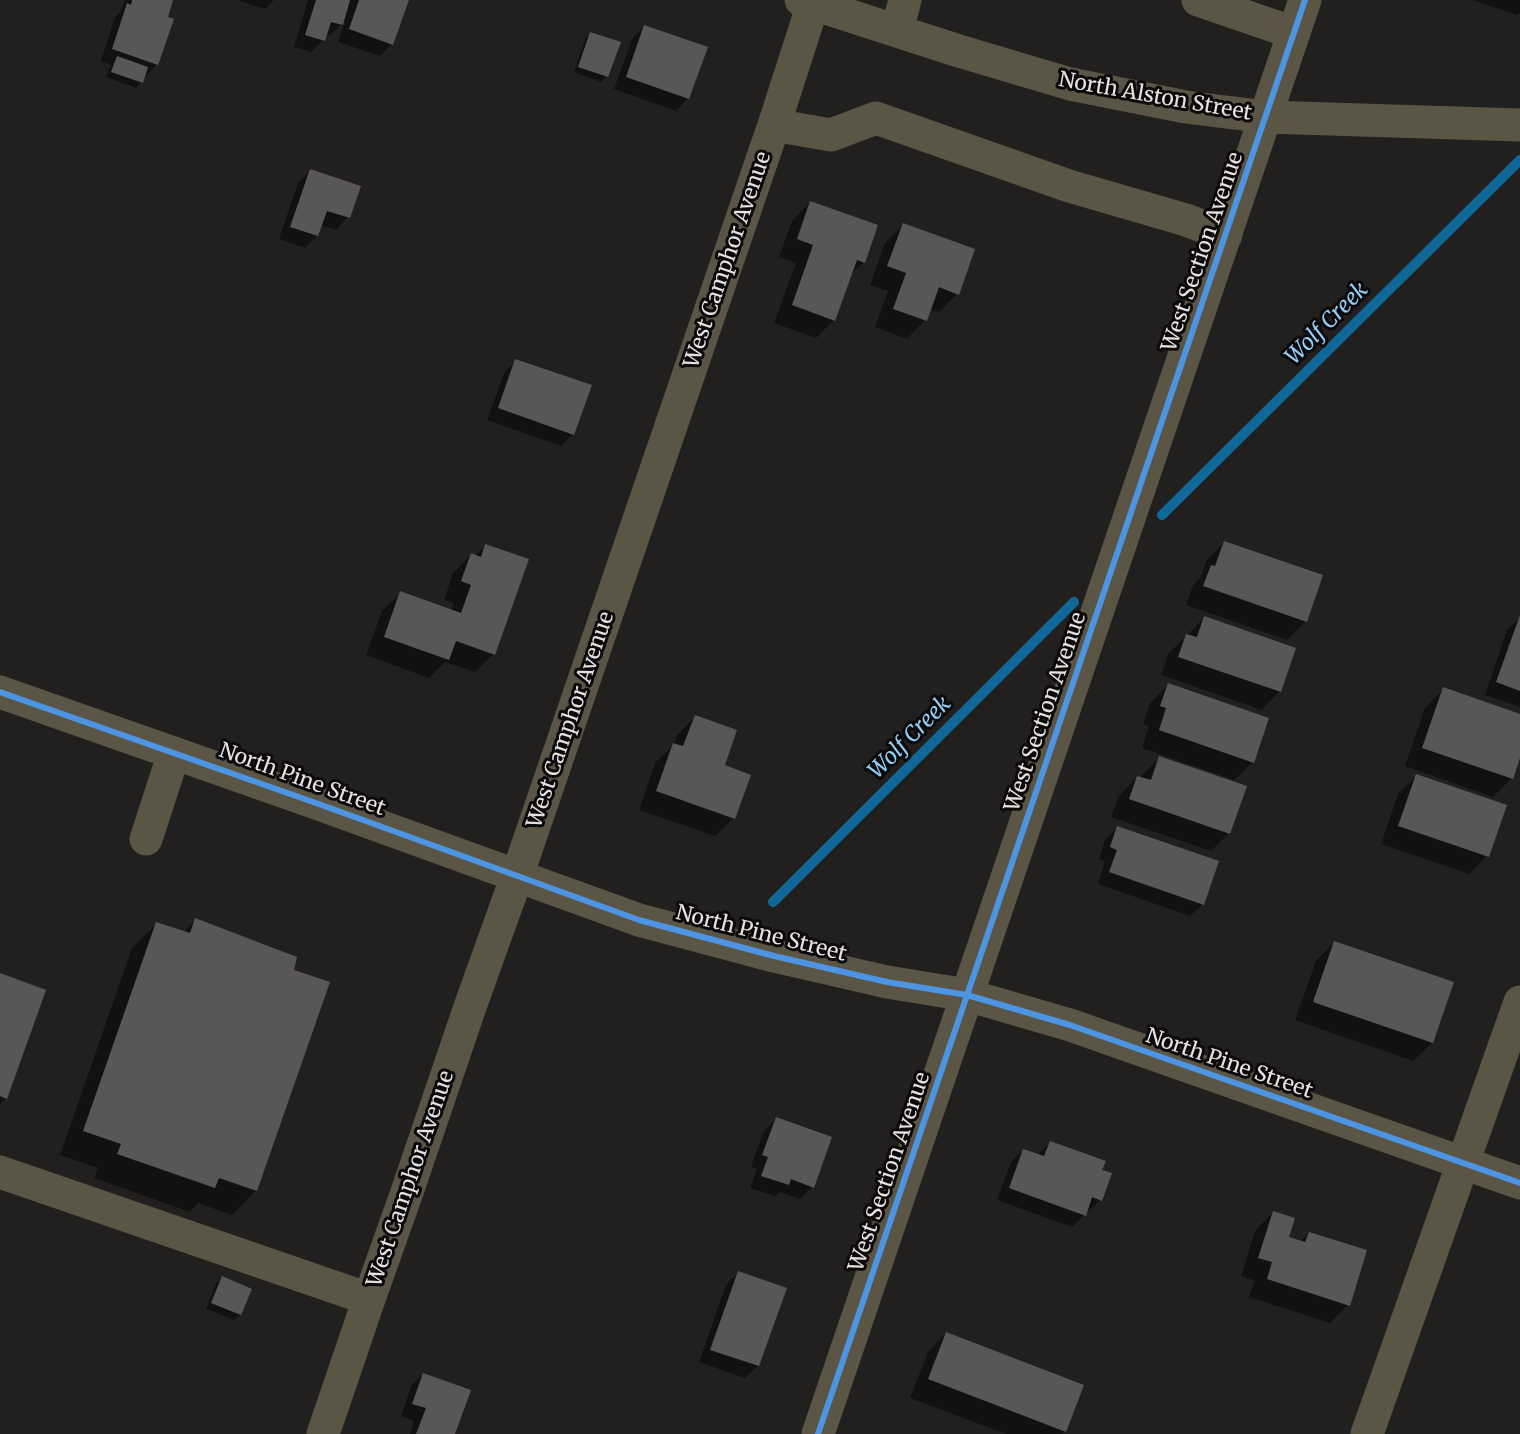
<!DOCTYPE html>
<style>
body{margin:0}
canvas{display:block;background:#22201e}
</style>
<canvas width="1520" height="1434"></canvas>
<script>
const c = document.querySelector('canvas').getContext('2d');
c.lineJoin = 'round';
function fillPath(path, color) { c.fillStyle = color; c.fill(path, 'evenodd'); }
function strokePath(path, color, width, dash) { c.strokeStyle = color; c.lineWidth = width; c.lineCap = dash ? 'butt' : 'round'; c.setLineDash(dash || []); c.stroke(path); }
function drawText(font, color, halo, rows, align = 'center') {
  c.font = font + ' Merriweather,serif'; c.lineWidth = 6; c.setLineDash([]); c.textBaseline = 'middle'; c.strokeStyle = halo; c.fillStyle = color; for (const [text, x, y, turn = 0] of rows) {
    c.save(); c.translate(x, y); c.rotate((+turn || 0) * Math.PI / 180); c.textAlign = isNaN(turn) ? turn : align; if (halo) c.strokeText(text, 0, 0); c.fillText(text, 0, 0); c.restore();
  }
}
const shadow = new Path2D(`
 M 125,0 L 172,0 L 157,64 L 136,88 L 106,77 L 111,65 L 101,61 L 115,17 L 121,11 Z
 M 237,0 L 274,0 L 265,9 Z
 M 308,0 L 407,0 L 392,44 L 380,56 L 338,42 L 345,21 L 329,36 L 325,35 L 324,40 L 311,52 L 294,47 Z
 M 1472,0 L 1520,0 L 1520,12 L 1517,15 Z
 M 644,26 L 688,98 L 676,111 L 614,89 L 632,39 Z
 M 591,33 L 607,76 L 601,82 L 574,72 L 585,39 Z
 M 310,171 L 348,217 L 336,230 L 320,225 L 317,235 L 305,248 L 279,239 L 298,183 Z
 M 810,202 L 864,262 L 849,276 L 834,320 L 816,338 L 774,323 L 796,263 L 779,257 L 792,221 Z
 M 903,225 L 957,294 L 939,312 L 929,309 L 925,320 L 907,339 L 875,327 L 888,291 L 870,285 L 885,243 Z
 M 516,360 L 573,434 L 561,446 L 487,420 L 504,373 Z
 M 1224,543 L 1306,621 L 1287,640 L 1186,605 L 1193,585 L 1201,577 L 1206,561 Z
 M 485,546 L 494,654 L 475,672 L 445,662 L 429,678 L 366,655 L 382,611 L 400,593 L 451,611 L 454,603 L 444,600 L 453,573 L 471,555 L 475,556 Z
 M 1204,618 L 1280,691 L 1262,710 L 1161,675 L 1168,654 Z
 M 1520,618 L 1520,707 L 1485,695 L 1507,630 Z
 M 1168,685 L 1253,762 L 1234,780 L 1142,748 L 1149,726 L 1143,724 L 1150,703 Z
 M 1443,689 L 1520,716 L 1520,753 L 1511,779 L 1493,797 L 1405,766 L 1425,708 Z
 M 695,717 L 734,818 L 715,836 L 639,810 L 655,763 L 673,745 L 677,735 Z
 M 1160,758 L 1229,833 L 1211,851 L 1111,817 L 1119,796 L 1137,777 L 1140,778 L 1141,776 Z
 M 1417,775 L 1487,856 L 1469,874 L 1381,844 L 1398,794 Z
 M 1117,828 L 1203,904 L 1190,916 L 1098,884 L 1105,862 L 1099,859 L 1105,840 Z
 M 195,920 L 256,1190 L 232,1215 L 198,1203 L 190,1212 L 94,1178 L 98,1168 L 60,1155 L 132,948 L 156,924 L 183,933 Z
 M 1334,942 L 1432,1043 L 1413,1061 L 1295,1020 L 1316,961 Z
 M 0,974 L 6,1098 L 0,1104 Z
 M 776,1119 L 812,1187 L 800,1199 L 780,1192 L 775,1196 L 750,1188 L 757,1169 L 751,1167 L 764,1131 Z
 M 1050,1143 L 1100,1171 L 1100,1200 L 1088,1212 L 1086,1211 L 1085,1215 L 1072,1227 L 997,1200 L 1011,1162 L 1023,1150 L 1037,1155 Z
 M 1273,1212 L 1287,1238 L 1300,1242 L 1309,1233 L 1348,1305 L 1330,1323 L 1249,1297 L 1255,1281 L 1241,1276 L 1255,1231 Z
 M 738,1273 L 785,1289 L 758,1366 L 745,1378 L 699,1362 L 726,1285 Z
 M 222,1278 L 240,1315 L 234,1320 L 206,1309 L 216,1284 Z
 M 946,1333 L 1065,1431 L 1062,1434 L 1006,1434 L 910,1398 L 928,1352 Z
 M 423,1374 L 454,1434 L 410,1434 L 414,1421 L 401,1416 L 411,1386 Z`);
const stream = new Path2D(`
 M 1162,515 L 1520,160
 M 773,902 L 1074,602`);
const building = new Path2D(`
 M 132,0 L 173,0 L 168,17 L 174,19 L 158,65 L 112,49 L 127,3 L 131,5 Z
 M 316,0 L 350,0 L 343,25 L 331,22 L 325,41 L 305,35 Z
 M 359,0 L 409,0 L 393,45 L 349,29 Z
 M 644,25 L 708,47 L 689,99 L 626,77 Z
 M 590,32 L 621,42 L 608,77 L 578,67 Z
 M 117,56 L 148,67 L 143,83 L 111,72 Z
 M 310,169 L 361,186 L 350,218 L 327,211 L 318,236 L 290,227 Z
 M 810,201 L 878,225 L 865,263 L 857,260 L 835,321 L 792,305 L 813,245 L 797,239 Z
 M 903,223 L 975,249 L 959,295 L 939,287 L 927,321 L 893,309 L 906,273 L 887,266 Z
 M 515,359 L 592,385 L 574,435 L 498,408 Z
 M 1224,541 L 1323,575 L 1307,622 L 1203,586 L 1211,565 L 1215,566 Z
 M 485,544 L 529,559 L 495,655 L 456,641 L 449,660 L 384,637 L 400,591 L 461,613 L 471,585 L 461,581 L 471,553 L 481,557 Z
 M 1520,615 L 1520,691 L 1496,682 Z
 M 1204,616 L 1296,648 L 1281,692 L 1178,657 L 1186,634 L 1197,637 Z
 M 1168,683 L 1269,718 L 1254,763 L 1159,730 L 1166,708 L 1160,706 Z
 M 1443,687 L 1520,714 L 1520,758 L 1513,779 L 1422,748 Z
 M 695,715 L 737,730 L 725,765 L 751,775 L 735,819 L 656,791 L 673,743 L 683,746 Z
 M 1159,756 L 1247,786 L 1230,834 L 1129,799 L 1137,776 L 1151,780 Z
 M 1416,774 L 1507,805 L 1489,857 L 1398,826 Z
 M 1117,826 L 1219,861 L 1204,905 L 1109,872 L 1117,850 L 1110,847 Z
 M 195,918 L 297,957 L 294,970 L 330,982 L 257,1191 L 219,1178 L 215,1188 L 117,1154 L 121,1144 L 83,1131 L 156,922 L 190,933 Z
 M 1334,941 L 1454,982 L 1433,1043 L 1313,1002 Z
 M 0,973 L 46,990 L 7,1099 L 0,1096 Z
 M 776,1117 L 832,1137 L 814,1188 L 791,1179 L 789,1185 L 761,1176 L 768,1157 L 762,1155 Z
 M 1050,1141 L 1106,1161 L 1102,1170 L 1112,1173 L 1102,1201 L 1092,1197 L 1086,1216 L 1009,1188 L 1023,1149 L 1044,1156 Z
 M 1273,1211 L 1295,1218 L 1289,1237 L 1305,1242 L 1309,1232 L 1367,1250 L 1350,1306 L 1267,1279 L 1272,1262 L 1258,1258 Z
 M 738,1271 L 787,1288 L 759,1366 L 710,1350 Z
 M 222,1276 L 252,1289 L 241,1315 L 211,1303 Z
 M 946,1332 L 1084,1385 L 1066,1432 L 928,1379 Z
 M 423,1373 L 471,1390 L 455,1434 L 416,1434 L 426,1408 L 412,1404 Z`);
const minor = new Path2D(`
 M 801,0 L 959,51 L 1070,84 L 1186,107 L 1266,117 L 1520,125
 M 1198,0 L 1294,33
 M 897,31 L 905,0
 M 774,125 L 831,135 L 876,118 L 1069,186 L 1186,220 L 1226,235
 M 0,692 L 316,803 L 639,920 L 774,956 L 887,982 L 967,995 L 1070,1025 L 1520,1183
 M 146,839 L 174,753
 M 0,1172 L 369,1299
 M 323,1434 L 369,1299 L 407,1192 L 471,1004 L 517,876 L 776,119 L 813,4
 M 818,1434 L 1305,0
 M 1367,1434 L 1520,1002`);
const cycleway = new Path2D(`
 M 0,692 L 316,803 L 639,920 L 774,956 L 887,982 L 967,995 L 1070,1025 L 1520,1183
 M 818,1434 L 1305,0`);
const streetNames = [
 ["North Alston Street",1155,97,10],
 ["West Section Avenue",1203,252,-71],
 ["West Camphor Avenue",728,260,-71],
 ["West Section Avenue",1046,712,-71],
 ["West Camphor Avenue",571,720,-71],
 ["North Pine Street",302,780,20],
 ["North Pine Street",761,934,14],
 ["North Pine Street",1229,1064,19],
 ["West Section Avenue",890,1172,-71],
 ["West Camphor Avenue",411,1179,-71]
];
const waterNames = [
 ["Wolf Creek",1327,324,-45],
 ["Wolf Creek",910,738,-45]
];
fillPath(shadow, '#0007');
strokePath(stream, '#106898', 10);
fillPath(building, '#595756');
strokePath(minor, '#5b5545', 33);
strokePath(cycleway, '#4d94e3', 6);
drawText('21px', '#e5e2e1', '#0b0909', streetNames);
drawText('italic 22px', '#92cefa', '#0b0909', waterNames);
</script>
